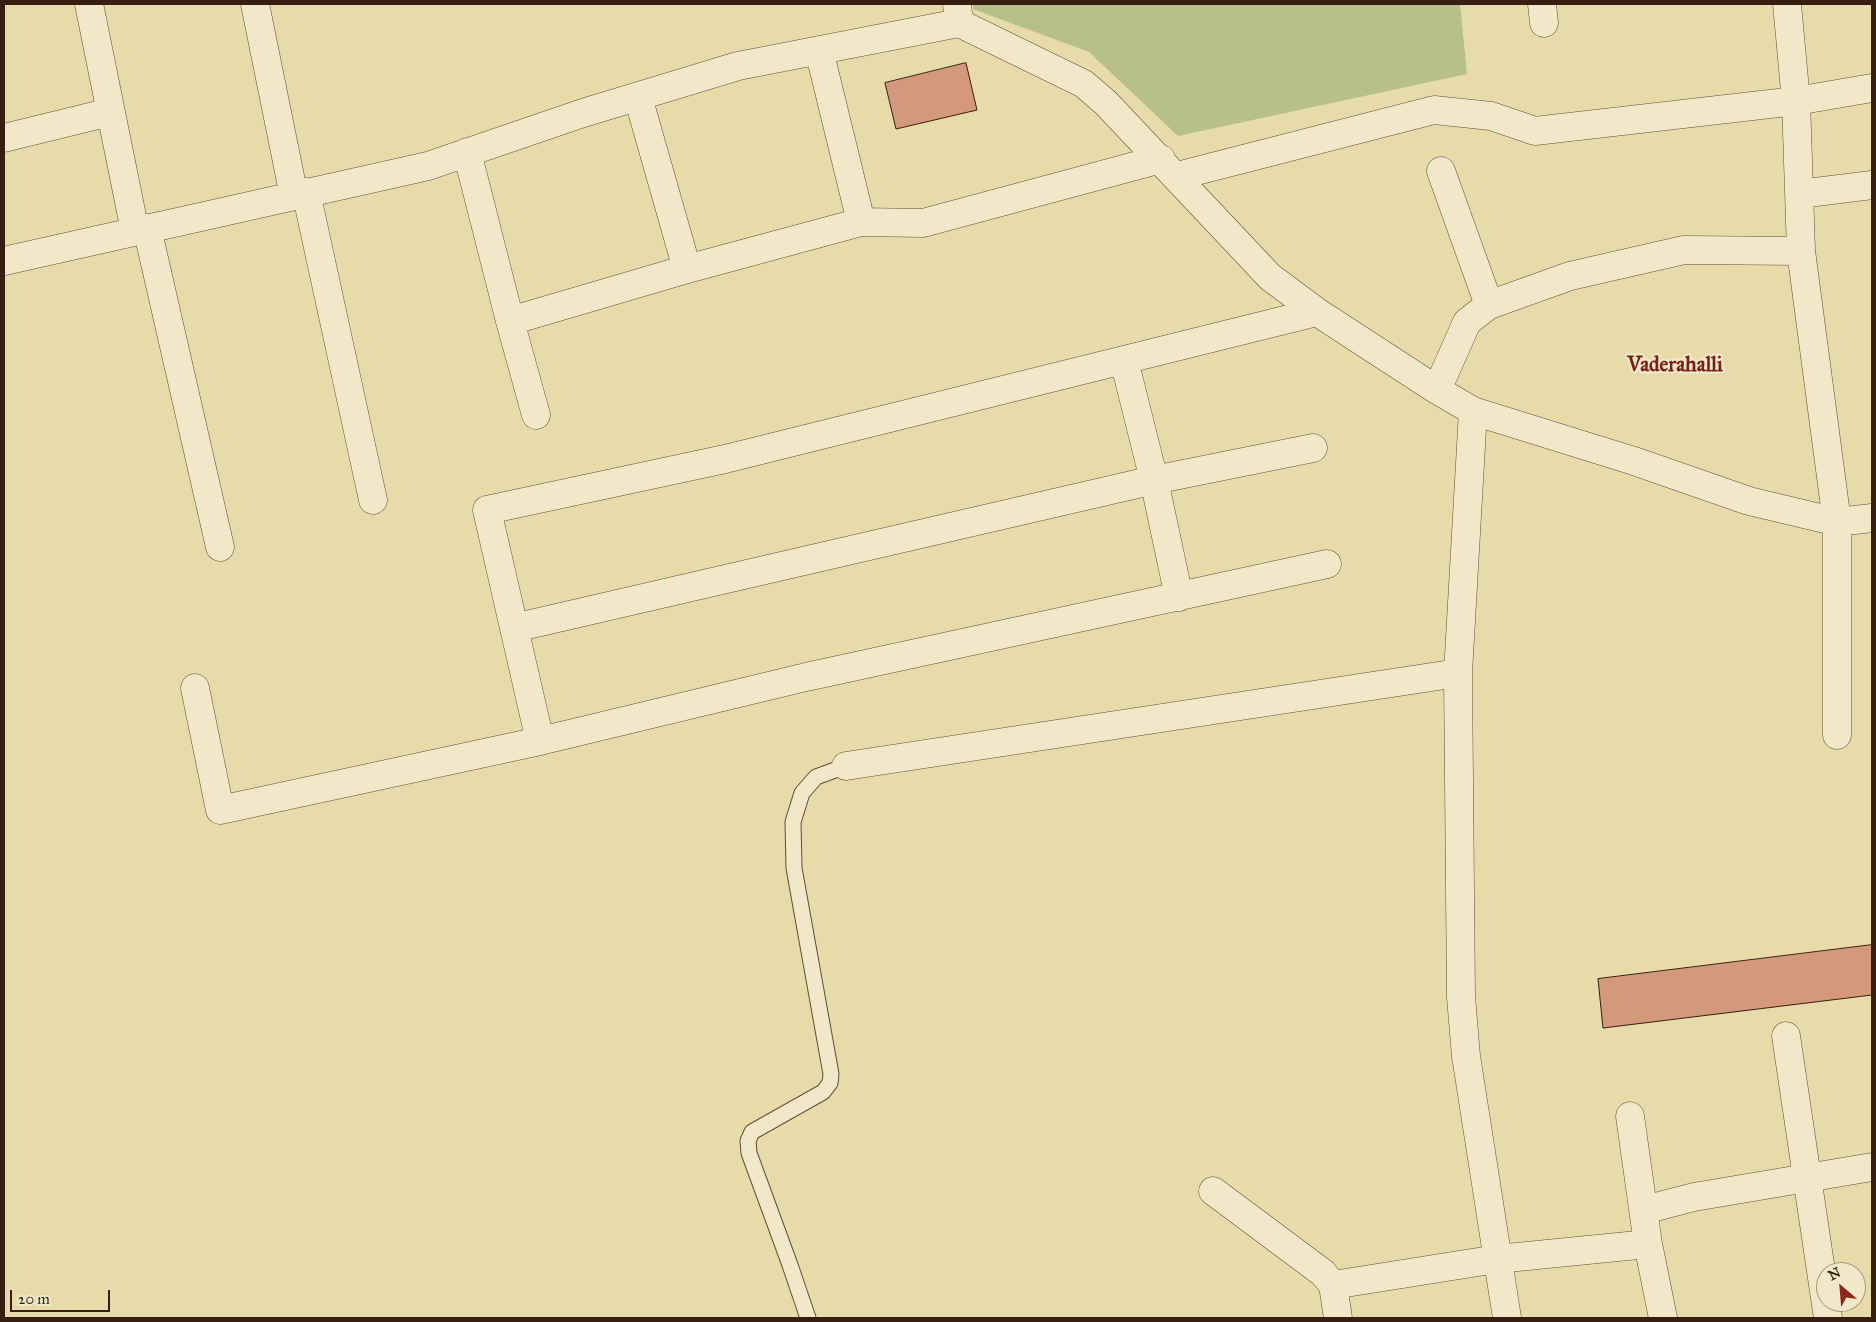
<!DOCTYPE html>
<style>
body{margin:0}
#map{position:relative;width:1876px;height:1322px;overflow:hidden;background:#e8dbaa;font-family:"IM FELL Great Primer",serif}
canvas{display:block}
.frame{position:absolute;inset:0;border:5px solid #371e10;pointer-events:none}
.north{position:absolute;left:1816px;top:1262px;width:50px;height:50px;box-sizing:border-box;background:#f0e8c8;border:1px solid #a6977e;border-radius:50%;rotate:333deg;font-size:14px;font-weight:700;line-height:20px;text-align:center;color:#371e10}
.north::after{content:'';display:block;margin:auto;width:18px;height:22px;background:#8f2418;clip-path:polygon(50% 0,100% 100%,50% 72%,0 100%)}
.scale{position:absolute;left:10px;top:1290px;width:100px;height:22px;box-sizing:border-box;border:2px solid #371e10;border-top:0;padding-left:6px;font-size:15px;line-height:18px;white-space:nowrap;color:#371e10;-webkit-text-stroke:4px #f0e8c8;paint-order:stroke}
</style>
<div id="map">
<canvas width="1876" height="1322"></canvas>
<div class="frame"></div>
<div class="north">N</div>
<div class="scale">20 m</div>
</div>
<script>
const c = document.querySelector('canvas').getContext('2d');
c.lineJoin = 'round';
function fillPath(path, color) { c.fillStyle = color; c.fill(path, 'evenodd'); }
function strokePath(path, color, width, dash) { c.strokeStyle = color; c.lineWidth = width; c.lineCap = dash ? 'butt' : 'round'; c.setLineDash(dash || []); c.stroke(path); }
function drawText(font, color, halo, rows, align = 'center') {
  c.font = font + ' "IM FELL Great Primer",serif'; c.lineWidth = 4.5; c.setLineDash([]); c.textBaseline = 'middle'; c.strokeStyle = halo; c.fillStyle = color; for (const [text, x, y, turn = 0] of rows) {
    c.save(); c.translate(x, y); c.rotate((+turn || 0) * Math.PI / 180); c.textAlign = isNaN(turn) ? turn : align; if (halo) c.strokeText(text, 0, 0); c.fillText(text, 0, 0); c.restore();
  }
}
const green = new Path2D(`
 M 973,4 L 1460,4 L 1467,74 L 1178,136 L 1089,52 L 973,9 Z`);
const building = new Path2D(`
 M 966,63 L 977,110 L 896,129 L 885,83 Z
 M 1872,945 L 1872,995 L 1603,1028 L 1598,979 Z`);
const lane = new Path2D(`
 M 808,1318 L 790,1265 L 749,1153 L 748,1141 L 752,1132 L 823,1092 L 830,1083 L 831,1074 L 794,868 L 793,822 L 802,793 L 816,777 L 846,766`);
const street = new Path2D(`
 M 89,4 L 135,231
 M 255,4 L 294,196
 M 957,4 L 959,23 L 1084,84 L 1106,103 L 1270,277 L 1317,312 L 1437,390 L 1473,411 L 1634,461 L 1749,501 L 1837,522 L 1872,518
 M 1542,4 L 1544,23
 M 1787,4 L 1796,101 L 1801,251 L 1837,522 L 1837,735
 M 819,50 L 861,222
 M 638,97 L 687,269
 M 4,138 L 110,112
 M 467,152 L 510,321
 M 1441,171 L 1489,305
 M 1177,176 L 1434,110 L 1491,116 L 1535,131 L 1796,101 L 1872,88
 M 306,192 L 373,500
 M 1799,194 L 1872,185
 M 147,228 L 220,547
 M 4,261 L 428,166 L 583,113 L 738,66 L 959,23
 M 1124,360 L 1154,480 L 1179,597
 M 1437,390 L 1467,322 L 1489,305 L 1570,276 L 1684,250 L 1801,251
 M 1473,411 L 1458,673 L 1461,997 L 1466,1056 L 1507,1318
 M 536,415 L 510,321 L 687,269 L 861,222 L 923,223 L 1161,159
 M 514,628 L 1154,480 L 1313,448
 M 195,688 L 220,810 L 540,741 L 806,677 L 1327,564
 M 540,741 L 487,510 L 725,459 L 1317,312
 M 846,766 L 1458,673
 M 1786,1036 L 1828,1318
 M 1630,1116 L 1648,1244 L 1663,1318
 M 1213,1191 L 1323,1273 L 1333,1285 L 1338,1318
 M 1644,1210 L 1694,1197 L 1872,1167
 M 1333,1285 L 1497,1259 L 1648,1244`);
const neighbourhoodNames = [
 ["Vaderahalli",1675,366]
];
fillPath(green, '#b6c088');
fillPath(building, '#d4987c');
strokePath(building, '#371e10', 1);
strokePath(lane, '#634d36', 17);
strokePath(street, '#634d36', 29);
strokePath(lane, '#f0e8c8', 15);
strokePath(street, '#f0e8c8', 28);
drawText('bold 21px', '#7a1f14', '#f0e8c8', neighbourhoodNames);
</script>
